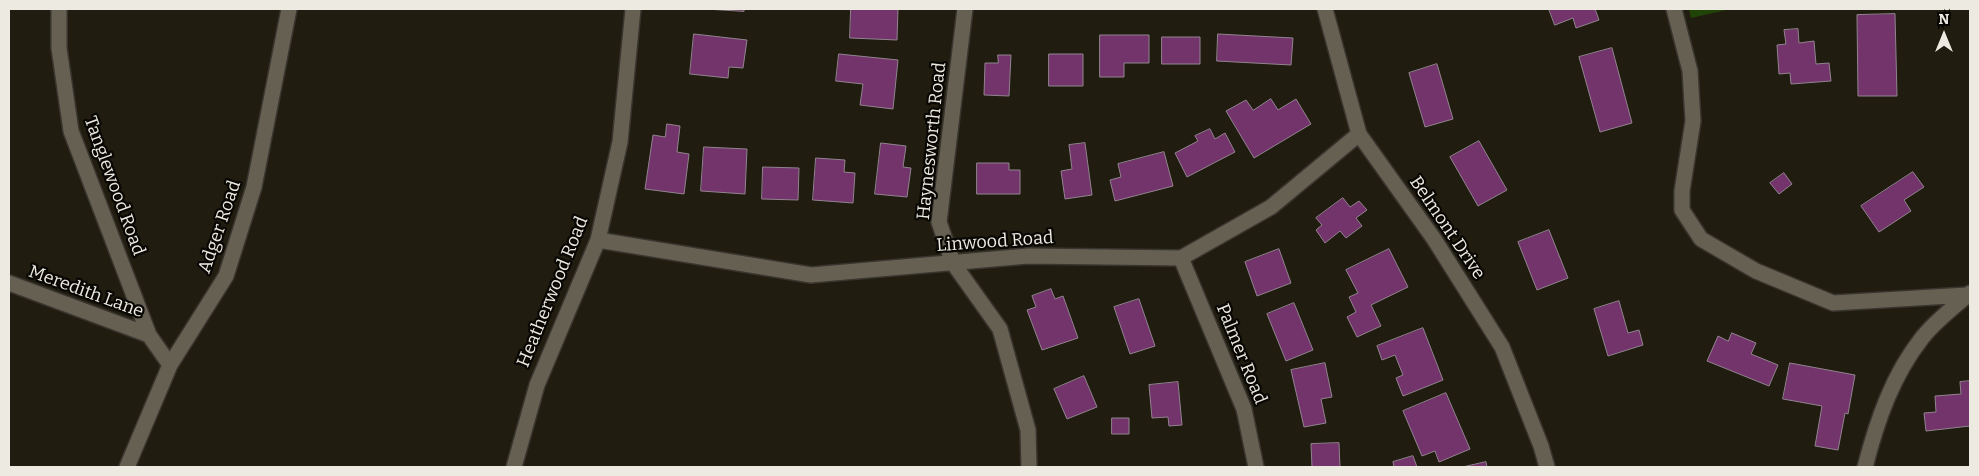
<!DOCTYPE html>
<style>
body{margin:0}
#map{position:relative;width:1979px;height:476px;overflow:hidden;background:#211c10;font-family:Bitter,serif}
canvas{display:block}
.frame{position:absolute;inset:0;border:10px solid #edeae1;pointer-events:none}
.north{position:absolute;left:1919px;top:10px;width:50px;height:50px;-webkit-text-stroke:4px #090703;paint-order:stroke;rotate:0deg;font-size:14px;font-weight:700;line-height:20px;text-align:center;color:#edeae1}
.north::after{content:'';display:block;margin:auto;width:18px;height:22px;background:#edeae1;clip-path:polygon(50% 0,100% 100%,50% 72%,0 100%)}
</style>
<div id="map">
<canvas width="1979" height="476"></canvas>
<div class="frame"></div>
<div class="north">N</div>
</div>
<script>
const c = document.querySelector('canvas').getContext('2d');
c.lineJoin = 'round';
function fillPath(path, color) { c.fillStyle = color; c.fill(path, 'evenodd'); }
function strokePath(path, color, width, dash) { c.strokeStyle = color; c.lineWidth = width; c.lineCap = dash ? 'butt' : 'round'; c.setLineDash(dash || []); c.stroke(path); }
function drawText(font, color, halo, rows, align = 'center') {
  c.font = font + ' Bitter,serif'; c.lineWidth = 4.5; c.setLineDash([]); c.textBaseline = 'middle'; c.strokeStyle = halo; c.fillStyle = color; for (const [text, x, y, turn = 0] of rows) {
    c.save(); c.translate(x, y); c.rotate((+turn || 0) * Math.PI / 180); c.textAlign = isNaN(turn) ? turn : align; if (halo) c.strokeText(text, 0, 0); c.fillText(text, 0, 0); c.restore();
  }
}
const green = new Path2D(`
 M 1689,9 L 1731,9 L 1691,18 Z`);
const building = new Path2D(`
 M 706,9 L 744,9 L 744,11 Z
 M 851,9 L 898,9 L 897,40 L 850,38 Z
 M 1549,9 L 1595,9 L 1599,20 L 1576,28 L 1573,18 L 1555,25 Z
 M 1895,14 L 1897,96 L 1858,96 L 1857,15 Z
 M 1798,29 L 1799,43 L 1814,41 L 1816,64 L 1829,63 L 1831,81 L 1791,84 L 1790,73 L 1779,74 L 1777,45 L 1786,44 L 1784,30 Z
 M 694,34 L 747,40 L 743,68 L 729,67 L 728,78 L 690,74 Z
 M 1218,34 L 1293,38 L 1291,65 L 1217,61 Z
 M 1100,35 L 1149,35 L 1149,63 L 1124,63 L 1124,77 L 1100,77 Z
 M 1162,37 L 1200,37 L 1200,64 L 1162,64 Z
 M 1612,48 L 1632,123 L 1600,132 L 1579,57 Z
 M 839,54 L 898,60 L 893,109 L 860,105 L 863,84 L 836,81 Z
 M 1049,54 L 1083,54 L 1083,86 L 1049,86 Z
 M 998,55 L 1011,55 L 1009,96 L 984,95 L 985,63 L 998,63 Z
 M 1437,64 L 1453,119 L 1425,127 L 1409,73 Z
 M 1271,99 L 1278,110 L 1296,99 L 1311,124 L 1254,158 L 1226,111 L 1246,100 L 1253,110 Z
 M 667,124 L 680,126 L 677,152 L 689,154 L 684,194 L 645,189 L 653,135 L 665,137 Z
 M 1210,129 L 1215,139 L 1225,133 L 1235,152 L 1187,177 L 1175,153 L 1198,141 L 1195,136 Z
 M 1479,141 L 1507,190 L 1478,206 L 1450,157 Z
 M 881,143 L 906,146 L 903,167 L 911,168 L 907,197 L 875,194 Z
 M 1085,143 L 1092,195 L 1065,199 L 1061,171 L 1072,169 L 1069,145 Z
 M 704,147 L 747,149 L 745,194 L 701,191 Z
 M 1164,152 L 1173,186 L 1115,201 L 1110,180 L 1121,177 L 1118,164 Z
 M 816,158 L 845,160 L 844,172 L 855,173 L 853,203 L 813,200 Z
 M 977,163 L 1009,163 L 1009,170 L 1020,170 L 1020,194 L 977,194 Z
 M 763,167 L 799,168 L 798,200 L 762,199 Z
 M 1913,172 L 1924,187 L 1904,200 L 1911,211 L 1879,232 L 1861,206 Z
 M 1784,173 L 1792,184 L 1779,194 L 1770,183 Z
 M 1343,198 L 1350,207 L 1359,201 L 1367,210 L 1356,218 L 1362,226 L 1346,238 L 1340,231 L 1325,243 L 1316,230 L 1322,225 L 1316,218 Z
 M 1549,230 L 1568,278 L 1537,290 L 1518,242 Z
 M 1279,249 L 1291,283 L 1257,296 L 1245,262 Z
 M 1389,249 L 1408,287 L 1371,305 L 1381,326 L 1357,337 L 1347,317 L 1356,312 L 1349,297 L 1358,293 L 1346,270 Z
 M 1051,289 L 1055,299 L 1063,296 L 1078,338 L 1042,350 L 1027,310 L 1036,307 L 1032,296 Z
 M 1139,299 L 1155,346 L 1130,354 L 1114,307 Z
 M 1619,301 L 1628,333 L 1639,330 L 1643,345 L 1608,356 L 1594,309 Z
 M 1294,303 L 1313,350 L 1286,361 L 1267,314 Z
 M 1423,328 L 1443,380 L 1403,396 L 1396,378 L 1403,375 L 1395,355 L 1382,360 L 1377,346 Z
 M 1732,333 L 1756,343 L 1751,354 L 1778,365 L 1769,386 L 1707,361 L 1718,336 L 1728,341 Z
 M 1325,363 L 1332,397 L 1321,399 L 1326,423 L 1304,427 L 1291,370 Z
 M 1790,363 L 1855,375 L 1848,414 L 1845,413 L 1838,450 L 1815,446 L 1822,406 L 1783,399 Z
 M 1084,376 L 1097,407 L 1067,419 L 1054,389 Z
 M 1970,381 L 1970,426 L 1926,431 L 1924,413 L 1936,412 L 1935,396 L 1961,394 L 1960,382 Z
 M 1178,382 L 1182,425 L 1169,426 L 1168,417 L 1152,418 L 1149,385 Z
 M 1446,393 L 1470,449 L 1439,462 L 1435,451 L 1422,456 L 1403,411 Z
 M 1112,418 L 1129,418 L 1129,434 L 1112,434 Z
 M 1339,443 L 1340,467 L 1312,467 L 1311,444 Z
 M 1413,456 L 1417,467 L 1394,467 L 1393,462 Z
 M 1486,462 L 1487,467 L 1463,467 Z`);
const street = new Path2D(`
 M 59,9 L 59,48 L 71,131 L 149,335 L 170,365
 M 965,9 L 939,222 L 953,263 L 1000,329 L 1028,430 L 1029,467
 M 1325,9 L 1359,134 L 1434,239 L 1502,347 L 1541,446 L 1547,467
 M 1674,9 L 1690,71 L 1693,121 L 1682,191 L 1682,210 L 1701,239 L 1756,271 L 1833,303 L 1967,295
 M 598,240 L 811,275 L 1028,256 L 1181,258 L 1271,207 L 1359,134
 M 1181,258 L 1244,409 L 1256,467
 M 9,283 L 149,335
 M 127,467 L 170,365 L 226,276 L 254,187 L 289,9
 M 514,467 L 537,385 L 598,240 L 620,142 L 633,9
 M 1865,467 C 1877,421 1892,376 1922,338 C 1934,322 1955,306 1970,293`);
const streetNames = [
 ["Haynesworth Road",932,141,-84],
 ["Tanglewood Road",114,186,70],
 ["Adger Road",220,227,-71],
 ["Belmont Drive",1447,228,56],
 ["Linwood Road",995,242,-4],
 ["Meredith Lane",86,292,20],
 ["Heatherwood Road",553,292,-68],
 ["Palmer Road",1241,354,68]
];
fillPath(green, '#204307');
fillPath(building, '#72346b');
strokePath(building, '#91848f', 1);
strokePath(street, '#38342e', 18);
strokePath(street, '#656052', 15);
drawText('18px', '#edeae1', '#090703', streetNames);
</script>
